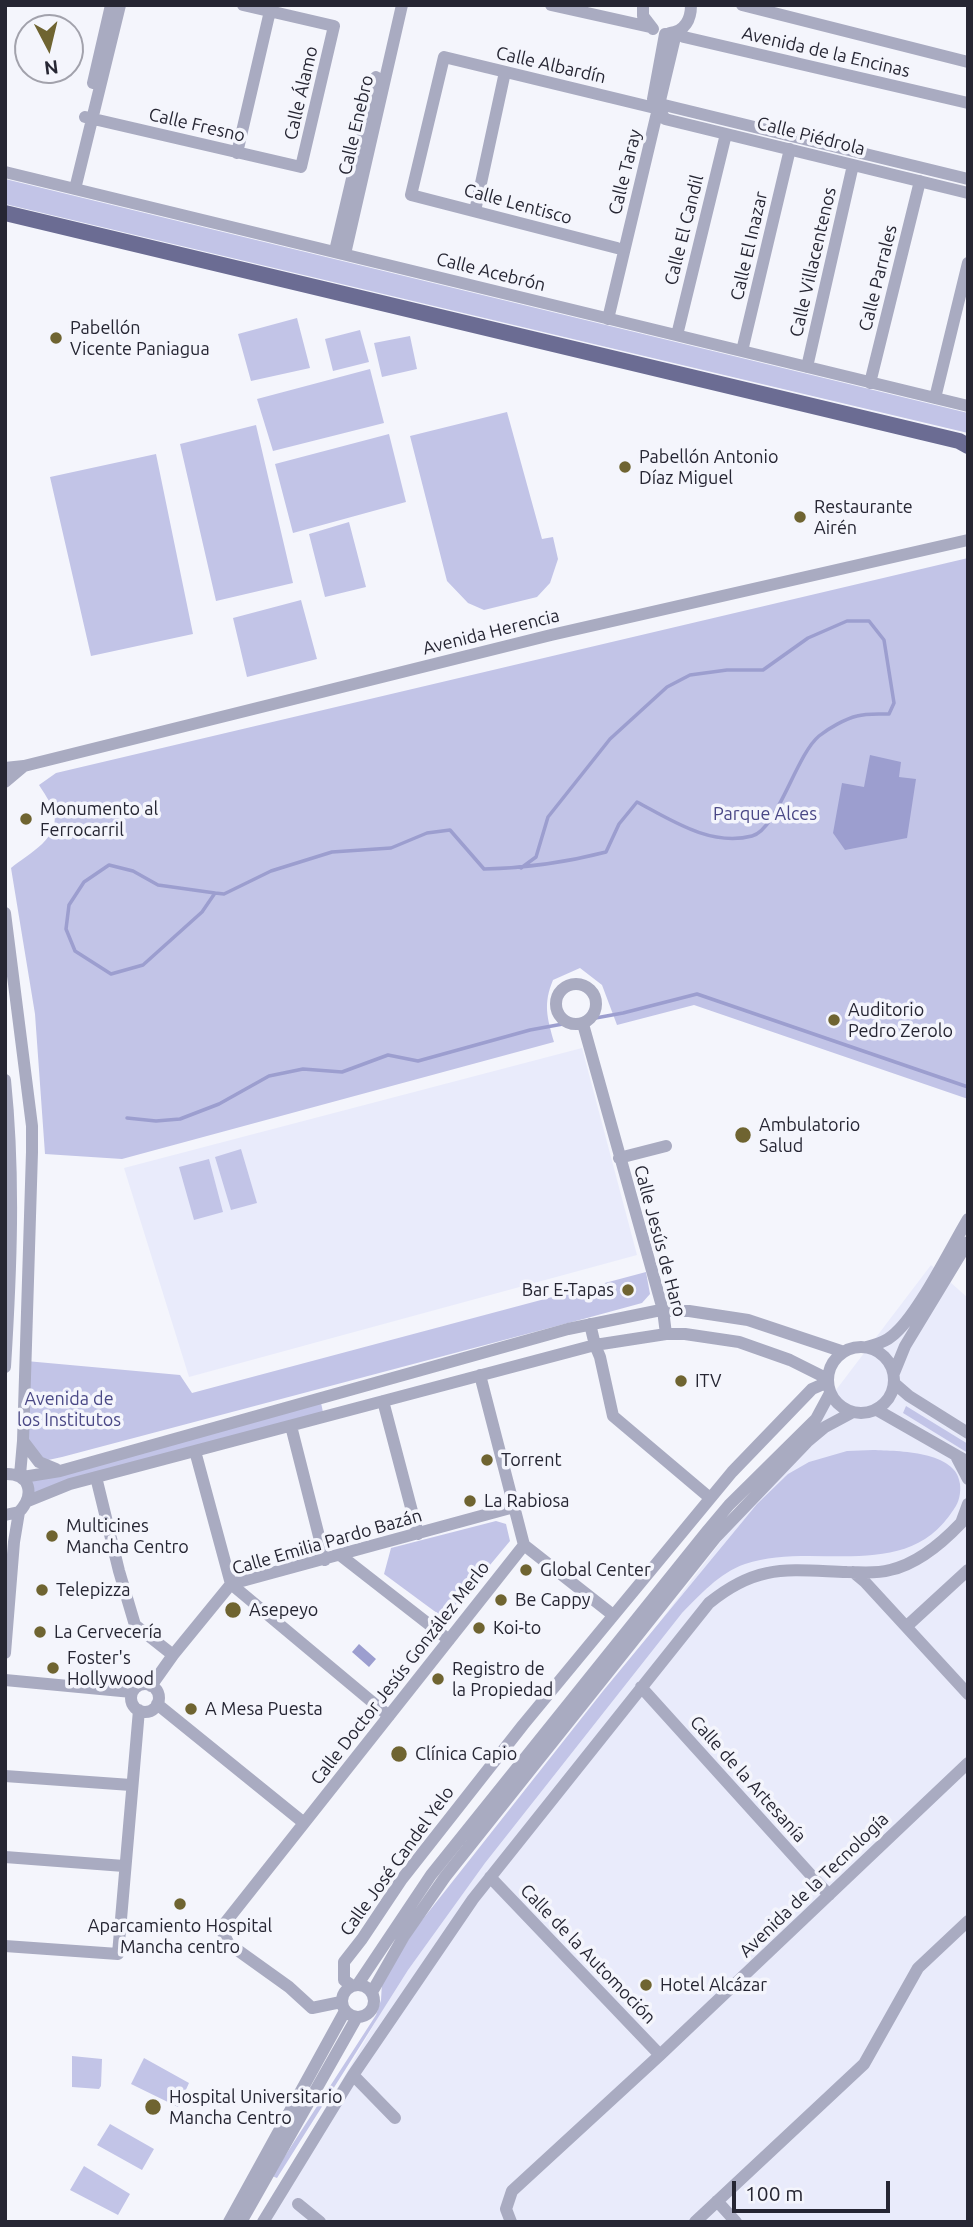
<!DOCTYPE html>
<meta charset="utf-8">
<style>
body{margin:0}
#map{position:relative;width:973px;height:2227px;overflow:hidden;background:#f4f5fc;font-family:Ubuntu,sans-serif}
canvas{display:block}
.frame{position:absolute;inset:0;border:7px solid #262633;pointer-events:none}
.north{position:absolute;left:14px;top:14px;width:70px;height:70px;box-sizing:border-box;background:#f4f5fc;border:2px solid #a2a2ac;border-radius:50%;rotate:173deg;font-size:19px;font-weight:700;line-height:28px;text-align:center;color:#262633}
.north::after{content:'';display:block;margin:auto;width:24px;height:32px;background:#6f6431;clip-path:polygon(50% 0,100% 100%,50% 72%,0 100%)}
.scale{position:absolute;left:732px;top:2181px;width:158px;height:32px;box-sizing:border-box;border:4px solid #262633;border-top:0;padding-left:9px;font-size:21px;line-height:24px;white-space:nowrap;color:#262633;-webkit-text-stroke:5px #f4f5fc;paint-order:stroke}
</style>
<div id="map">
<canvas width="973" height="2227"></canvas>
<div class="frame"></div>
<div class="north">N</div>
<div class="scale">100 m</div>
</div>
<script>
const c = document.querySelector('canvas').getContext('2d');
c.lineJoin = 'round';
function fillPath(path, color) { c.fillStyle = color; c.fill(path, 'evenodd'); }
function strokePath(path, color, width, dash) { c.strokeStyle = color; c.lineWidth = width; c.lineCap = dash ? 'butt' : 'round'; c.setLineDash(dash || []); c.stroke(path); }
function drawText(font, color, halo, rows, align = 'center') {
  c.font = font + ' Ubuntu,sans-serif'; c.lineWidth = 7; c.setLineDash([]); c.textBaseline = 'middle'; c.strokeStyle = halo; c.fillStyle = color; for (const [text, x, y, turn = 0] of rows) {
    c.save(); c.translate(x, y); c.rotate((+turn || 0) * Math.PI / 180); c.textAlign = isNaN(turn) ? turn : align; if (halo) c.strokeText(text, 0, 0); c.fillText(text, 0, 0); c.restore();
  }
}
const built = new Path2D(`
 M 582,1048 L 637,1255 L 189,1377 L 124,1168 Z
 M 931,1265 L 968,1298 L 968,2222 L 257,2222 L 347,2072 L 433,1920 Z`);
const green = new Path2D(`
 M 5,179 L 968,413 L 968,433 L 5,204 Z
 M 297,318 L 310,368 L 251,381 L 238,334 Z
 M 360,330 L 369,362 L 333,371 L 325,339 Z
 M 410,336 L 417,369 L 382,377 L 374,343 Z
 M 370,369 L 384,423 L 273,451 L 257,399 Z
 M 507,412 L 542,539 L 553,537 L 558,559 L 550,583 L 537,597 L 484,610 L 468,603 L 447,581 L 410,436 Z
 M 256,425 L 293,583 L 216,601 L 180,444 Z
 M 389,434 L 406,502 L 293,533 L 275,464 Z
 M 156,454 L 193,634 L 91,656 L 50,477 Z
 M 349,522 L 366,587 L 325,597 L 309,534 Z
 M 968,558 L 968,1099 L 694,1005 L 617,1025 L 602,985 L 580,968 L 553,980 C 543,1004 547,1017 554,1042 L 122,1159 L 45,1154 L 35,1014 L 11,868 C 28,854 63,837 53,810 C 50,801 44,793 39,785 L 56,773 Z
 M 301,600 L 317,659 L 247,677 L 233,618 Z
 M 241,1149 L 257,1203 L 231,1210 L 215,1157 Z
 M 209,1159 L 223,1212 L 194,1220 L 179,1167 Z
 M 646,1272 L 650,1294 L 642,1303 L 587,1318 L 62,1457 L 39,1462 L 23,1441 L 26,1361 L 180,1375 L 192,1393 Z
 M 320,1398 L 324,1417 L 28,1501 L 26,1480 Z
 M 906,1406 L 968,1444 L 968,1453 L 903,1413 Z
 M 873,1450 C 898,1451 957,1451 960,1484 C 961,1493 959,1502 954,1509 C 906,1585 814,1540 745,1564 C 719,1573 700,1595 682,1613 L 485,1863 L 408,1970 L 277,2178 L 272,2176 L 376,2015 L 381,2000 L 382,1982 L 415,1929 L 603,1691 L 757,1504 L 788,1474 L 809,1462 L 847,1451 Z
 M 496,1521 L 506,1524 L 510,1541 L 445,1619 L 384,1574 L 391,1548 Z
 M 72,2056 L 102,2059 L 101,2086 L 99,2089 L 72,2087 Z
 M 144,2058 L 189,2083 L 178,2107 L 131,2084 Z
 M 110,2124 L 154,2149 L 142,2170 L 97,2145 Z
 M 84,2166 L 130,2194 L 118,2215 L 70,2190 Z`);
const water = new Path2D(`
 M 870,755 L 901,762 L 899,777 L 916,779 L 907,838 L 845,850 L 833,833 L 842,783 L 864,787 Z
 M 359,1644 L 376,1659 L 369,1667 L 352,1652 Z`);
const stream = new Path2D(`
 M 215,893 L 158,885 L 133,871 L 109,865 L 84,882 L 69,905 L 66,929 L 75,951 L 111,974 L 143,965 L 202,912 L 215,893 L 224,894 L 271,871 L 332,852 L 391,848 L 427,833 L 450,830 L 484,869 C 527,868 564,863 606,852 L 619,824 L 637,802 C 671,820 711,847 752,836 C 777,830 796,755 819,736 C 829,728 845,719 857,716 C 867,713 879,714 889,714 L 894,703 L 884,640 L 869,621 L 847,621 L 808,638 L 763,670 L 727,670 L 690,675 L 667,687 L 610,739 L 548,817 L 536,857 L 521,868
 M 127,1118 L 156,1121 L 180,1119 L 219,1104 L 269,1076 L 303,1069 L 342,1072 L 388,1055 L 418,1061 L 530,1030 L 623,1013 L 697,994 L 968,1087`);
const minor = new Path2D(`
 M 551,5 L 650,27
 M 643,5 L 643,16 L 653,29
 M 742,5 L 968,62
 M 677,32 L 684,37 L 968,103
 M 670,33 C 685,31 691,20 691,5
 M 93,83 L 111,5
 M 653,99 L 665,34
 M 660,104 L 968,179
 M 85,117 L 301,167 L 334,26 L 243,5
 M 237,153 L 270,11
 M 5,172 L 968,406
 M 75,189 L 120,5
 M 475,211 L 505,72
 M 617,248 L 411,195 L 444,57 L 659,109 L 665,119 L 968,193
 M 335,251 L 376,77
 M 345,254 L 402,5
 M 608,319 L 676,33
 M 677,335 L 726,134
 M 742,351 L 790,149
 M 807,367 L 853,165
 M 870,383 L 920,181
 M 935,398 L 968,263
 M 5,768 L 24,766 L 551,635 L 968,540
 M 5,782 L 24,766
 M 5,913 L 32,1126 L 32,1152 L 23,1441 L 20,1475
 M556 1004a20 20 0 1 1 40 0a20 20 0 1 1-40 0Z
 M 583,1024 L 663,1310 L 666,1334
 M 5,1080 C 15,1176 11,1271 5,1367
 M 619,1158 L 666,1146
 M 590,1324 L 595,1345 L 600,1357 L 613,1416 L 710,1498
 M 867,1347 C 876,1344 884,1343 892,1336 C 917,1317 950,1249 968,1219
 M828 1380a33 33 0 1 1 66 0a33 33 0 1 1-66 0Z
 M 894,1373 L 905,1346 L 968,1242
 M 480,1375 L 524,1545 L 613,1615
 M 894,1383 L 909,1396 L 968,1433
 M 383,1401 L 418,1534
 M 877,1410 L 968,1462
 M 291,1426 L 325,1560
 M 23,1441 L 39,1462 L 56,1469
 M 195,1451 L 231,1584 L 389,1716
 M 957,1458 L 968,1479
 M 5,1474 C 31,1473 35,1495 19,1512 L 5,1515
 M 23,1477 L 60,1471 L 568,1329 L 656,1311 L 689,1311 L 748,1320 L 844,1352
 M 96,1477 L 119,1571 L 135,1625 L 173,1655
 M 28,1501 L 70,1484 L 595,1345 L 666,1334 L 685,1334 L 739,1342 L 790,1360 L 828,1379
 M 968,1504 L 961,1523 L 968,1515
 M 340,1555 L 449,1640
 M 853,1572 L 865,1582 L 968,1694
 M 907,1626 L 968,1570
 M 5,1653 L 14,1542 L 19,1512
 M 5,1680 L 132,1692
 M131 1698a14 14 0 1 1 28 0a14 14 0 1 1-28 0Z
 M 151,1686 L 173,1655 L 231,1584 L 514,1507
 M 641,1687 L 829,1895
 M 157,1704 L 304,1823
 M 5,1776 L 131,1785
 M 5,1857 L 124,1866
 M 490,1877 L 660,2055
 M 5,1946 L 118,1954 L 139,1710
 M 358,1984 L 431,1875 L 708,1530 L 729,1505 L 816,1419 L 830,1393
 M342 2001a16 16 0 1 1 32 0a16 16 0 1 1-32 0Z
 M 351,1985 L 344,1980 L 344,1962 L 362,1939 L 402,1879 L 523,1725 L 732,1472 L 812,1389 L 828,1382
 M 372,1992 L 404,1936 L 445,1877 L 716,1537 L 807,1442 L 825,1427 L 853,1412
 M 341,2002 L 312,2008 L 289,1987 L 229,1944 L 222,1931 L 225,1923 L 524,1545
 M 353,2075 L 395,2118
 M 717,2201 L 736,2222
 M 298,2204 L 320,2222
 M 229,2222 L 345,2011
 M 241,2222 L 357,2017
 M 263,2222 L 353,2075 L 473,1899 L 709,1603 C 758,1563 788,1570 847,1572 C 861,1572 875,1574 890,1570 C 917,1564 942,1543 961,1523
 M 511,2222 L 506,2209 L 512,2191 L 660,2055 L 968,1763
 M 695,2222 L 864,2064 L 918,1968 L 968,1921`);
const major = new Path2D(`
 M 5,213 L 959,441 L 968,446`);
const markers = [
 [56,338,7,"#6f6431"],
 [625,467,7,"#6f6431"],
 [800,517,7,"#6f6431"],
 [26,819,7,"#6f6431"],
 [834,1020,7,"#6f6431"],
 [743,1135,9,"#6f6431"],
 [628,1290,7,"#6f6431"],
 [681,1381,7,"#6f6431"],
 [487,1460,7,"#6f6431"],
 [470,1501,7,"#6f6431"],
 [52,1536,7,"#6f6431"],
 [526,1570,7,"#6f6431"],
 [42,1590,7,"#6f6431"],
 [501,1600,7,"#6f6431"],
 [233,1610,9,"#6f6431"],
 [479,1628,7,"#6f6431"],
 [40,1632,7,"#6f6431"],
 [53,1668,7,"#6f6431"],
 [438,1679,7,"#6f6431"],
 [191,1709,7,"#6f6431"],
 [399,1754,9,"#6f6431"],
 [180,1904,7,"#6f6431"],
 [646,1985,7,"#6f6431"],
 [153,2107,9,"#6f6431"]
];
const streetNames = [
 ["Avenida de la Encinas",826,52,13],
 ["Calle Albardín",551,65,13],
 ["Calle Álamo",301,93,-77],
 ["Calle Fresno",197,125,13],
 ["Calle Enebro",356,125,-77],
 ["Calle Piédrola",811,136,14],
 ["Calle Taray",625,172,-76],
 ["Calle Lentisco",518,204,15],
 ["Calle El Candil",684,230,-76],
 ["Calle El Inazar",749,246,-77],
 ["Calle Villacentenos",813,262,-77],
 ["Calle Acebrón",491,272,14],
 ["Calle Parrales",878,278,-76],
 ["Avenida Herencia",491,632,-14],
 ["Calle Jesús de Haro",660,1241,75],
 ["Calle Emilia Pardo Bazán",327,1542,-16],
 ["Calle Doctor Jesús González Merlo",400,1673,-52],
 ["Calle de la Artesanía",748,1779,48],
 ["Calle José Candel Yelo",397,1861,-54],
 ["Avenida de la Tecnología",814,1885,-44],
 ["Calle de la Automoción",588,1954,46]
];
const poiNames = [
 ["Pabellón",70,328],
 ["Vicente Paniagua",70,349],
 ["Pabellón Antonio",639,457],
 ["Díaz Miguel",639,478],
 ["Restaurante",814,507],
 ["Airén",814,528],
 ["Monumento al",40,809],
 ["Ferrocarril",40,830],
 ["Auditorio",848,1010],
 ["Pedro Zerolo",848,1031],
 ["Ambulatorio",759,1125],
 ["Salud",759,1146],
 ["Bar E-Tapas",614,1290,"right"],
 ["ITV",695,1381],
 ["Torrent",501,1460],
 ["La Rabiosa",484,1501],
 ["Multicines",66,1526],
 ["Mancha Centro",66,1547],
 ["Global Center",540,1570],
 ["Telepizza",56,1590],
 ["Be Cappy",515,1600],
 ["Asepeyo",249,1610],
 ["Koi-to",493,1628],
 ["La Cervecería",54,1632],
 ["Foster's",67,1658],
 ["Hollywood",67,1679],
 ["Registro de",452,1669],
 ["la Propiedad",452,1690],
 ["A Mesa Puesta",205,1709],
 ["Clínica Capio",415,1754],
 ["Aparcamiento Hospital",180,1926,"center"],
 ["Mancha centro",180,1947,"center"],
 ["Hotel Alcázar",660,1985],
 ["Hospital Universitario",169,2097],
 ["Mancha Centro",169,2118]
];
const parkNames = [
 ["Parque Alces",765,814],
 ["Avenida de",69,1399],
 ["los Institutos",69,1420]
];
fillPath(built, '#e9ebfb');
fillPath(green, '#c2c4e7');
fillPath(water, '#9c9ecf');
strokePath(stream, '#9c9ecf', 3.5);
strokePath(minor, '#a9abc1', 12);
strokePath(major, '#6b6c93', 16);
for (const [x, y, r, color] of markers) { const dot = new Path2D(); dot.arc(x, y, r, 0, 2 * Math.PI); c.fillStyle = color; c.fill(dot); strokePath(dot, '#f4f5fc', 2.5); }
drawText('18px', '#262633', '#f4f5fc', streetNames);
drawText('18px', '#262633', '#f4f5fc', poiNames, 'left');
drawText('18px', '#4a4886', '#f4f5fc', parkNames);
</script>
